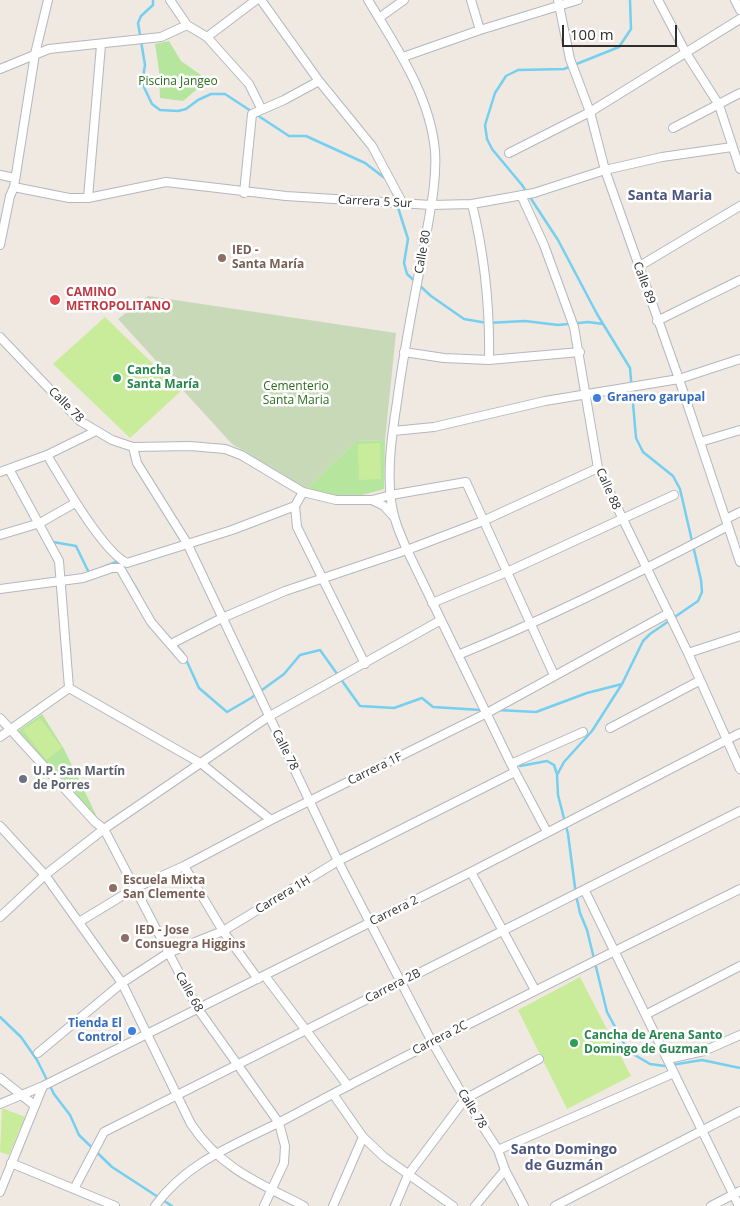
<!DOCTYPE html>
<meta charset="utf-8">
<style>
body{margin:0}
#map{position:relative;width:740px;height:1206px;overflow:hidden;background:#efe9e1;font-family:"Open Sans",sans-serif}
canvas{display:block}
.scale{position:absolute;left:562px;top:25px;width:115px;height:22px;box-sizing:border-box;border:2px solid #2e2e2e;border-top:0;padding-left:6px;font-size:15px;line-height:18px;white-space:nowrap;color:#2e2e2e;-webkit-text-stroke:4px #fff;paint-order:stroke}
</style>
<div id="map">
<canvas width="740" height="1206"></canvas>
<div class="scale">100 m</div>
</div>
<script>
const c = document.querySelector('canvas').getContext('2d');
c.lineJoin = 'round';
function fillPath(path, color) { c.fillStyle = color; c.fill(path, 'evenodd'); }
function strokePath(path, color, width, dash) { c.strokeStyle = color; c.lineWidth = width; c.lineCap = dash ? 'butt' : 'round'; c.setLineDash(dash || []); c.stroke(path); }
function drawText(font, color, halo, rows, align = 'center') {
  c.font = font + ' "Open Sans",sans-serif'; c.lineWidth = 5; c.setLineDash([]); c.textBaseline = 'middle'; c.strokeStyle = halo; c.fillStyle = color; for (const [text, x, y, turn = 0] of rows) {
    c.save(); c.translate(x, y); c.rotate((+turn || 0) * Math.PI / 180); c.textAlign = isNaN(turn) ? turn : align; if (halo) c.strokeText(text, 0, 0); c.fillText(text, 0, 0); c.restore();
  }
}
const green = new Path2D(`
 M 169,41 L 181,61 L 208,80 L 183,101 L 160,98 L 159,70 L 155,44 Z
 M 385,440 L 384,489 C 351,499 339,499 307,489 L 356,441 Z
 M 42,714 L 64,749 L 98,819 L 18,731 Z`);
const cemetery = new Path2D(`
 M 148,296 L 396,333 L 385,440 L 356,441 L 307,489 L 232,444 L 118,319 Z`);
const pitch = new Path2D(`
 M 105,317 L 181,391 L 130,438 L 53,364 Z
 M 380,443 L 381,479 L 359,480 L 358,444 Z
 M 40,718 L 62,748 L 46,760 L 23,730 Z
 M 580,977 L 631,1076 L 567,1109 L 518,1010 Z
 M 2,1108 L 25,1117 L 9,1155 L 0,1152 Z`);
const stream = new Path2D(`
 M 153,0 L 153,5 L 141,16 L 138,23 L 145,65 L 142,83 L 152,104 L 160,110 L 178,111 L 186,109 L 198,100 L 211,94 L 225,94 L 289,136 L 306,136 L 341,152 L 365,163 L 386,179
 M 630,0 L 631,29 L 619,47 L 564,69 L 518,70 L 506,76 L 495,93 L 485,125 L 487,139 L 492,149 L 522,185 L 558,240 L 597,314 L 630,368 L 636,438 L 643,452 L 673,476 L 680,489 L 701,580 L 702,592 L 698,601 L 650,634 L 643,641 L 622,684 L 592,731 L 564,762 L 557,775 L 558,795 L 568,834 L 576,895 L 580,913 L 587,930 L 607,1012 L 628,1051 L 650,1064 L 665,1066 L 702,1060 L 740,1068
 M 394,195 L 408,239 L 404,263 L 407,274 L 431,296 L 464,319 L 487,323 L 525,321 L 558,325 L 588,322 L 603,324
 M 53,542 L 76,546 L 89,573 L 91,572
 M 101,568 L 116,562 L 121,563 L 139,593
 M 175,644 L 183,653 L 199,688 L 227,712 L 251,698 L 284,674 L 300,655 L 320,650 L 360,706 L 394,708 L 422,698 L 433,707 L 481,710
 M 497,710 L 536,712 L 587,693 L 622,684
 M 520,766 L 547,761 L 554,765 L 557,774
 M 0,1017 L 21,1037 L 37,1060 L 54,1094 L 70,1115 L 79,1135 L 112,1167 L 172,1206`);
const minor = new Path2D(`
 M 170,0 L 187,25 L 207,37 L 249,84 L 261,108
 M 261,0 L 319,81 L 372,146 L 403,204
 M 368,0 C 396,47 430,95 435,151 C 437,181 430,212 425,241 C 415,295 404,348 397,402 C 392,434 387,468 391,500 C 393,518 400,534 407,550 L 511,764 L 547,832
 M 471,0 L 480,30
 M 558,0 L 570,59 L 590,112 L 605,170 L 679,379 L 740,562
 M 658,0 L 686,53 L 719,105 L 740,169
 M 735,0 L 740,10
 M 379,18 L 404,0
 M 207,37 L 256,0
 M 403,57 L 480,30 L 578,0
 M 0,69 L 49,49 L 161,37 L 187,25
 M 673,128 L 740,93
 M 509,153 L 590,112 L 740,19
 M 0,175 L 15,178
 M 14,187 L 69,198 L 88,198 L 166,182 L 286,196 L 431,205 L 472,204 L 534,193 L 605,170 L 662,157 L 732,147
 M 244,193 L 252,114 L 284,100 L 319,81
 M 521,195 L 544,245 L 574,327 L 598,468 L 688,653 L 740,769
 M 88,198 L 101,45
 M 472,204 C 485,257 490,305 489,360
 M 0,245 L 10,196 L 14,187 L 35,54 L 48,0
 M 638,267 L 740,206
 M 657,321 L 740,280
 M 0,337 L 80,421 L 112,440 L 133,447 L 190,446 L 225,449 L 241,455 L 303,492 L 336,500 L 372,500 L 391,495 L 466,482 L 554,675
 M 404,352 L 444,358 L 489,360 L 580,352
 M 393,431 L 434,427 L 545,401 L 679,379 L 740,359
 M 700,442 L 740,430
 M 133,447 L 137,463 L 187,543 L 338,861 L 432,1042 L 465,1099 L 498,1150 L 505,1170 L 524,1206
 M 47,455 C 62,480 103,552 127,563 L 232,530 L 295,506 L 303,492
 M 9,469 L 59,561 L 69,688
 M 0,472 L 47,455 L 96,431
 M 372,500 L 384,506 L 394,517
 M 295,506 L 297,527 L 365,664
 M 726,519 L 740,512
 M 0,535 L 40,523 L 75,503
 M 0,589 L 83,578 L 112,568 L 120,568 L 151,622 L 183,659
 M 432,603 L 507,572 L 674,495
 M 171,644 L 222,618 L 285,591 L 407,550 L 483,521 L 598,468
 M 688,653 L 740,636
 M 458,655 C 551,617 639,573 728,526
 M 69,688 L 202,764 L 271,820
 M 0,718 L 95,822 L 104,829 L 198,1009 L 279,1123 L 285,1146 L 284,1163 L 264,1206
 M 610,728 L 699,681
 M 0,737 L 69,688
 M 511,764 L 583,732
 M 0,826 L 45,875 L 122,983 L 191,1124 C 220,1168 259,1183 304,1206
 M 184,866 L 223,931 L 258,979
 M 471,872 L 535,990
 M 585,891 L 739,1206
 M 0,917 L 45,875 L 104,829 L 268,717 L 441,620
 M 79,922 L 135,888 L 184,866 L 271,820 L 487,713 L 669,613
 M 265,976 L 348,1086
 M 647,1014 L 740,966
 M 38,1053 L 122,983 L 168,953 L 223,931 L 338,861 L 515,772
 M 668,1059 L 704,1051 L 740,1035
 M 0,1078 L 34,1105
 M 333,1094 L 363,1137 L 384,1157 L 453,1206
 M 0,1104 L 43,1086
 M 498,1150 L 674,1073
 M 11,1163 L 115,1206
 M 74,1189 L 104,1132 L 740,811
 M 0,1192 L 43,1086 L 471,872 L 740,733
 M 155,1206 C 186,1163 232,1146 278,1123 C 294,1115 310,1106 325,1098 C 462,1026 601,958 740,889
 M 333,1206 L 363,1137
 M 395,1206 L 408,1175 L 465,1099 L 539,1059
 M 475,1206 L 505,1170
 M 555,1206 L 740,1111
 M 711,1206 L 740,1191`);
const markers = [
 [222,258,5,"#8d6e63"],
 [55,300,6,"#e0444e"],
 [117,378,5,"#2e9e5b"],
 [597,398,5,"#3f7fe0"],
 [23,779,5,"#6b7280"],
 [113,888,5,"#8d6e63"],
 [125,938,5,"#8d6e63"],
 [132,1031,5,"#3f7fe0"],
 [574,1043,5,"#2e9e5b"]
];
const parkNames = [
 ["Piscina Jangeo",178,82],
 ["Cementerio",296,387],
 ["Santa Maria",296,401]
];
const streetNames = [
 ["Carrera 5 Sur",375,202,3],
 ["Calle 80",423,252,-80],
 ["Calle 89",644,283,70],
 ["Calle 78",66,405,45],
 ["Calle 88",608,489,66],
 ["Calle 78",285,750,63],
 ["Carrera 1F",375,769,-26],
 ["Carrera 1H",283,895,-31],
 ["Carrera 2",394,911,-26],
 ["Carrera 2B",393,986,-27],
 ["Calle 68",189,992,61],
 ["Carrera 2C",440,1038,-27],
 ["Calle 78",472,1109,58]
];
const educationNames = [
 ["IED -",232,251],
 ["Santa María",232,265],
 ["Escuela Mixta",123,881],
 ["San Clemente",123,895],
 ["IED - Jose",135,931],
 ["Consuegra Higgins",135,945]
];
const healthNames = [
 ["CAMINO",66,293],
 ["METROPOLITANO",66,307]
];
const leisureNames = [
 ["Cancha",127,371],
 ["Santa María",127,385],
 ["Cancha de Arena Santo",584,1036],
 ["Domingo de Guzman",584,1050]
];
const shopNames = [
 ["Granero garupal",607,398],
 ["Tienda El",122,1024,"right"],
 ["Control",122,1038,"right"]
];
const worshipNames = [
 ["U.P. San Martín",33,772],
 ["de Porres",33,786]
];
const neighbourhoodNames = [
 ["Santa Maria",670,196],
 ["Santo Domingo",564,1150],
 ["de Guzmán",564,1166]
];
fillPath(green, '#b6e59e');
fillPath(cemetery, '#c8d9b8');
fillPath(pitch, '#c9ec9a');
strokePath(stream, '#75cff0', 2.5);
strokePath(minor, '#b4b7c1', 10);
strokePath(minor, '#fff', 8);
for (const [x, y, r, color] of markers) { const dot = new Path2D(); dot.arc(x, y, r, 0, 2 * Math.PI); c.fillStyle = color; c.fill(dot); strokePath(dot, '#fff', 2); }
drawText('12px', '#2c6e1b', '#fff', parkNames);
drawText('12px', '#2e2e2e', '#fff', streetNames);
drawText('bold 12px', '#785e54', '#fff', educationNames, 'left');
drawText('bold 12px', '#be3a42', '#fff', healthNames, 'left');
drawText('bold 12px', '#27864d', '#fff', leisureNames, 'left');
drawText('bold 12px', '#366cbe', '#fff', shopNames, 'left');
drawText('bold 12px', '#5b616d', '#fff', worshipNames, 'left');
drawText('bold 14px', '#4d5680', '#fff', neighbourhoodNames);
</script>
